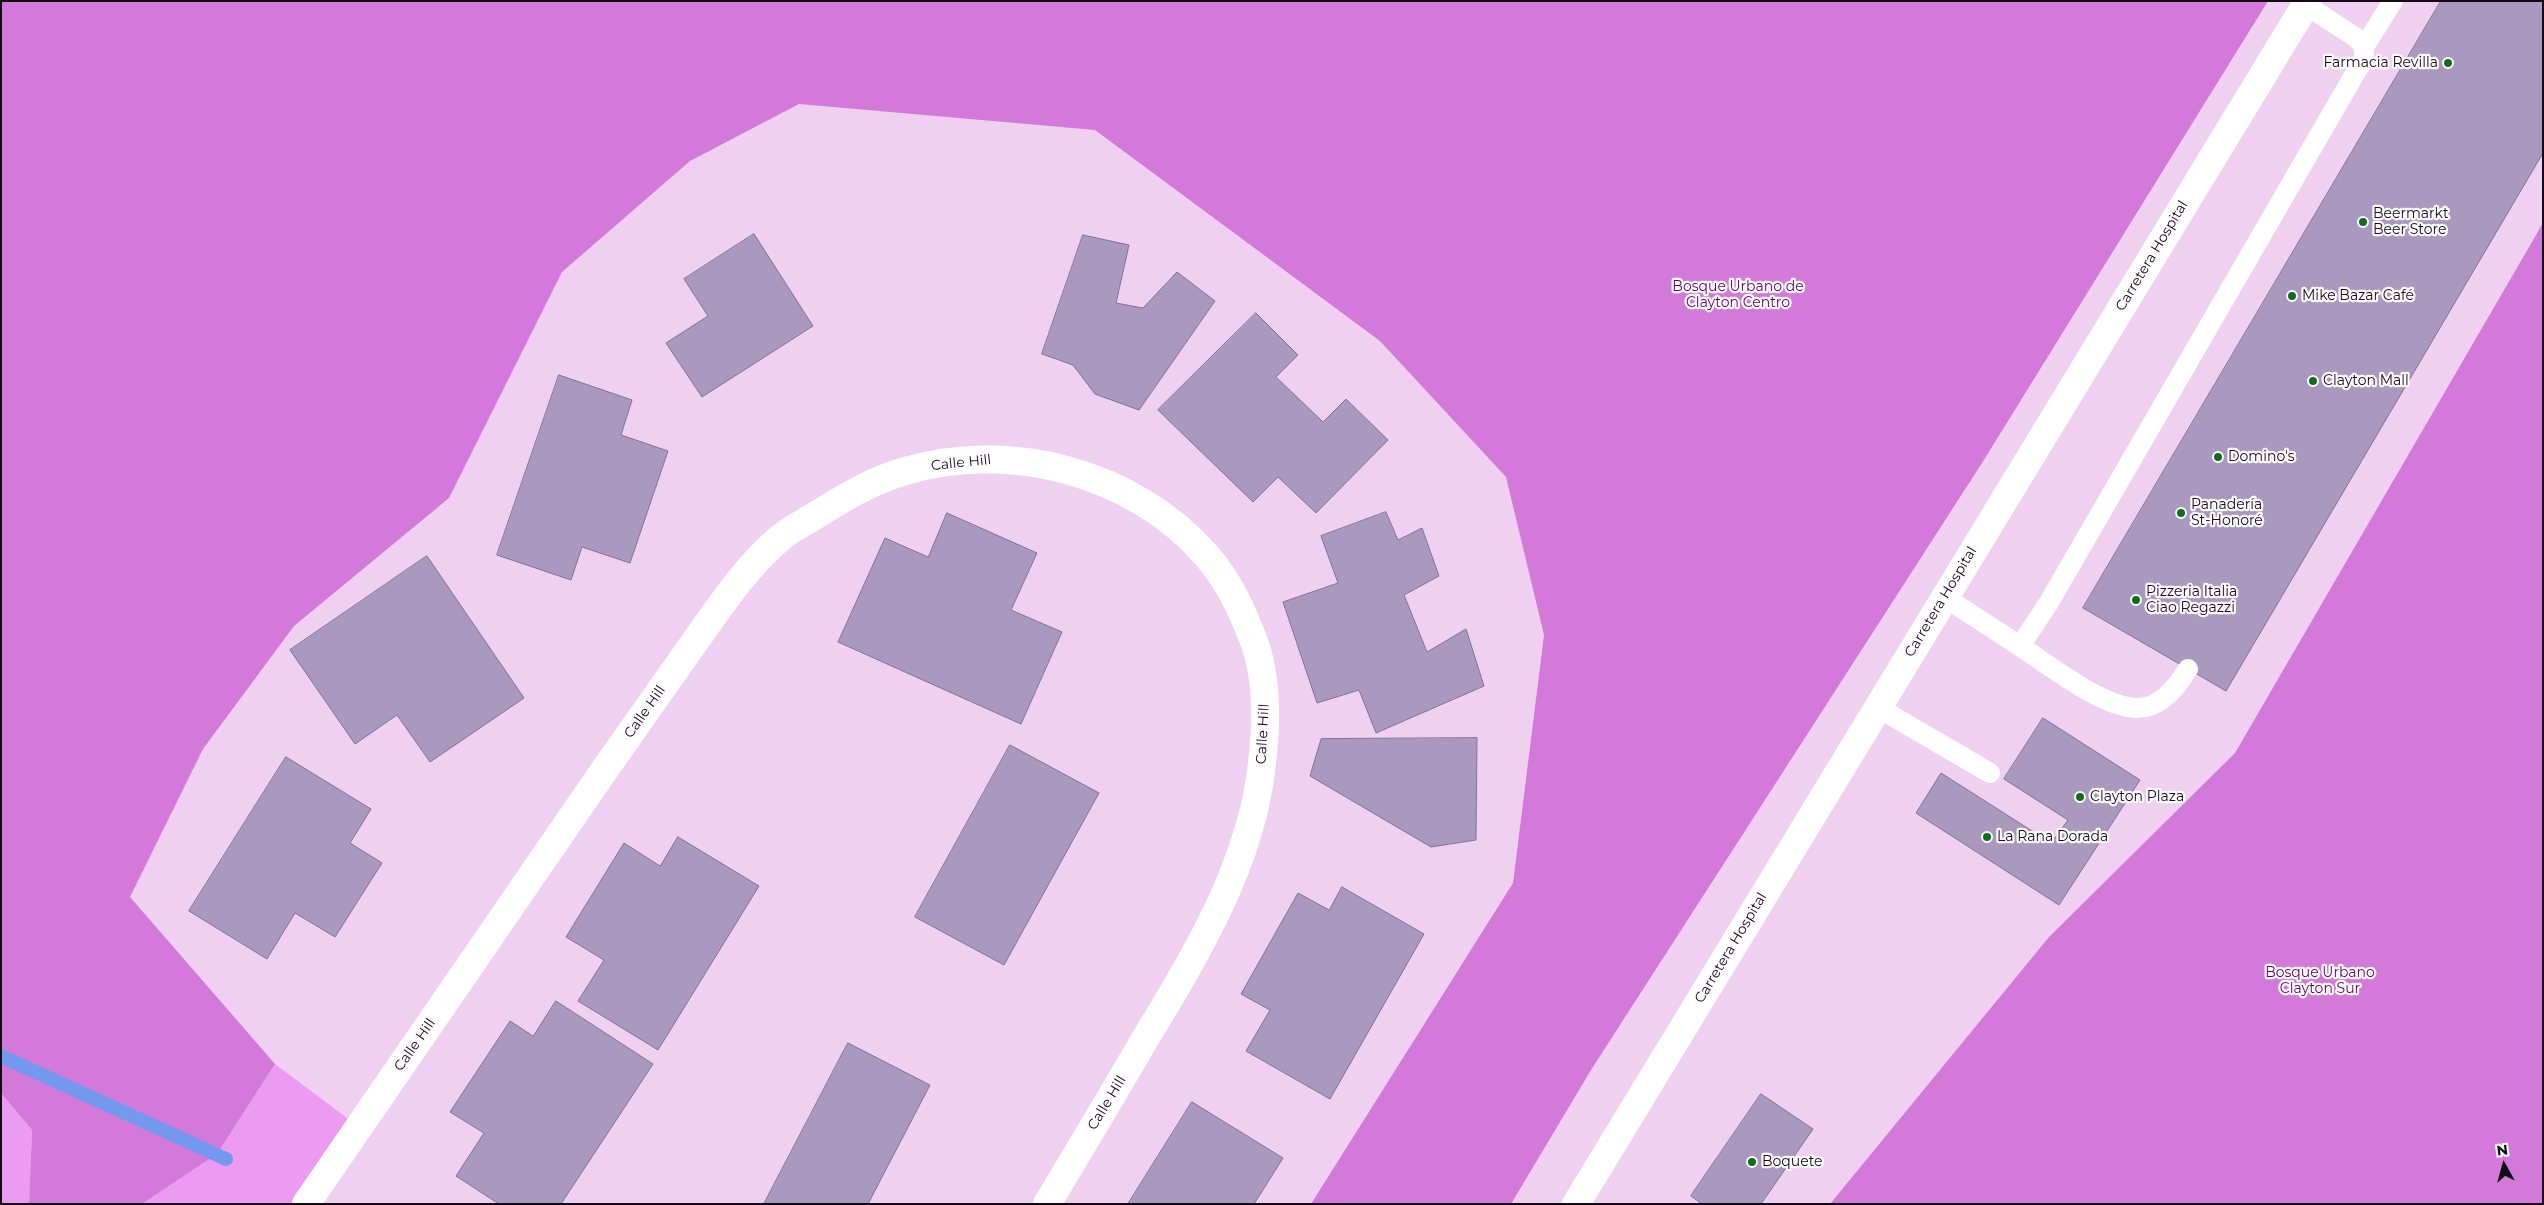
<!DOCTYPE html>
<meta charset="utf-8">
<style>
body{margin:0}
#map{position:relative;width:2544px;height:1205px;overflow:hidden;background:#efd0f1;font-family:Montserrat,sans-serif}
canvas{display:block}
.frame{position:absolute;inset:0;border:2px solid #140a15;pointer-events:none}
.north{position:absolute;left:2479px;top:1140px;width:50px;height:50px;-webkit-text-stroke:4px #fffbff;paint-order:stroke;rotate:353deg;font-size:14px;font-weight:700;line-height:20px;text-align:center;color:#140a15}
.north::after{content:'';display:block;margin:auto;width:18px;height:22px;background:#140a15;clip-path:polygon(50% 0,100% 100%,50% 72%,0 100%)}
</style>
<div id="map">
<canvas width="2544" height="1205"></canvas>
<div class="frame"></div>
<div class="north">N</div>
</div>
<script>
const c = document.querySelector('canvas').getContext('2d');
c.lineJoin = 'round';
function fillPath(path, color) { c.fillStyle = color; c.fill(path, 'evenodd'); }
function strokePath(path, color, width, dash) { c.strokeStyle = color; c.lineWidth = width; c.lineCap = dash ? 'butt' : 'round'; c.setLineDash(dash || []); c.stroke(path); }
function drawText(font, color, halo, rows, align = 'center') {
  c.font = font + ' Montserrat,sans-serif'; c.lineWidth = 4.5; c.setLineDash([]); c.textBaseline = 'middle'; c.strokeStyle = halo; c.fillStyle = color; for (const [text, x, y, turn = 0] of rows) {
    c.save(); c.translate(x, y); c.rotate((+turn || 0) * Math.PI / 180); c.textAlign = isNaN(turn) ? turn : align; if (halo) c.strokeText(text, 0, 0); c.fillText(text, 0, 0); c.restore();
  }
}
const green = new Path2D(`
 M 275,1064 L 359,1127 L 306,1204 L 142,1204 L 217,1154 Z
 M 1,1093 L 32,1130 L 29,1204 L 1,1204 Z`);
const forest = new Path2D(`
 M 1,1 L 2268,1 L 1982,463 L 1591,1070 L 1511,1204 L 1311,1204 L 1513,883 L 1544,635 L 1506,477 L 1380,341 L 1095,130 L 799,104 L 690,161 L 562,272 L 449,498 L 294,626 L 203,749 L 130,897 L 275,1064 L 217,1154 L 142,1204 L 29,1204 L 32,1130 L 1,1093 Z
 M 2543,223 L 2543,1204 L 1830,1204 L 2049,937 L 2235,753 Z`);
const stream = new Path2D(`
 M 1,1056 L 226,1159`);
const building = new Path2D(`
 M 2441,1 L 2543,1 L 2543,153 L 2226,691 L 2083,608 Z
 M 754,234 L 813,326 L 702,397 L 666,343 L 708,316 L 684,279 Z
 M 1083,235 L 1129,245 L 1116,303 L 1143,308 L 1177,272 L 1215,301 L 1139,410 L 1095,394 L 1073,365 L 1042,354 Z
 M 1256,313 L 1298,355 L 1276,377 L 1323,422 L 1346,399 L 1388,440 L 1316,513 L 1278,477 L 1253,502 L 1158,410 Z
 M 559,375 L 632,400 L 621,435 L 668,451 L 630,563 L 582,547 L 571,580 L 497,555 Z
 M 1386,512 L 1398,540 L 1422,528 L 1439,576 L 1404,595 L 1427,652 L 1466,629 L 1484,686 L 1376,733 L 1359,690 L 1317,703 L 1283,602 L 1338,583 L 1321,536 Z
 M 947,513 L 1037,553 L 1011,610 L 1062,632 L 1021,724 L 838,642 L 885,538 L 928,557 Z
 M 427,556 L 524,698 L 430,762 L 397,715 L 355,744 L 290,650 Z
 M 2043,718 L 2140,780 L 2059,905 L 1916,813 L 1941,773 L 2051,843 L 2068,820 L 2004,779 Z
 M 1477,738 L 1476,840 L 1431,847 L 1310,776 L 1321,739 Z
 M 1010,745 L 1099,793 L 1004,965 L 915,917 Z
 M 286,757 L 371,809 L 350,843 L 382,863 L 335,937 L 295,913 L 267,959 L 189,911 Z
 M 678,837 L 759,886 L 658,1050 L 578,1001 L 604,960 L 566,937 L 624,843 L 660,866 Z
 M 1342,887 L 1424,934 L 1330,1099 L 1246,1051 L 1270,1010 L 1241,994 L 1298,893 L 1329,910 Z
 M 556,1001 L 653,1064 L 561,1204 L 499,1204 L 456,1176 L 484,1133 L 450,1112 L 510,1021 L 533,1036 Z
 M 848,1043 L 930,1085 L 868,1204 L 764,1204 Z
 M 1761,1094 L 1813,1129 L 1761,1204 L 1702,1204 L 1691,1196 Z
 M 1192,1102 L 1283,1158 L 1254,1204 L 1128,1204 Z`);
const lane = new Path2D(`
 M 2364,47 L 2393,1
 M 1944,597 C 1969,613 1994,629 2018,645 C 2048,664 2100,706 2136,708 C 2160,709 2177,687 2188,669
 M 2020,646 L 2048,604 L 2364,58 L 2364,47 L 2358,39 L 2306,5
 M 1877,707 L 1990,773`);
const street = new Path2D(`
 M 306,1204 C 405,1060 504,916 603,772 C 634,728 665,684 696,640 C 721,605 746,567 779,539 C 791,528 808,521 821,512 C 847,496 872,481 902,472 C 1007,439 1134,472 1206,555 C 1225,576 1241,608 1251,634 C 1268,673 1267,721 1262,763 C 1252,863 1196,955 1145,1039 C 1113,1094 1080,1149 1047,1204
 M 1576,1204 L 2308,1`);
const markers = [
 [2448,63,5,"#106e1b"],
 [2363,222,5,"#106e1b"],
 [2292,296,5,"#106e1b"],
 [2313,381,5,"#106e1b"],
 [2218,457,5,"#106e1b"],
 [2181,513,5,"#106e1b"],
 [2136,600,5,"#106e1b"],
 [2080,797,5,"#106e1b"],
 [1987,837,5,"#106e1b"],
 [1752,1162,5,"#106e1b"]
];
const poiNames = [
 ["Farmacia Revilla",2438,63,"right"],
 ["Beermarkt",2373,214],
 ["Beer Store",2373,230],
 ["Mike Bazar Café",2302,296],
 ["Clayton Mall",2323,381],
 ["Domino's",2228,457],
 ["Panadería",2191,505],
 ["St-Honoré",2191,521],
 ["Pizzeria Italia",2146,592],
 ["Ciao Regazzi",2146,608],
 ["Clayton Plaza",2090,797],
 ["La Rana Dorada",1997,837],
 ["Boquete",1762,1162]
];
const streetNames = [
 ["Carretera Hospital",2152,256,-59],
 ["Calle Hill",961,463,-6],
 ["Carretera Hospital",1941,602,-59],
 ["Calle Hill",645,712,-55],
 ["Calle Hill",1263,734,-87],
 ["Carretera Hospital",1731,948,-59],
 ["Calle Hill",415,1045,-55],
 ["Calle Hill",1107,1103,-59]
];
const parkNames = [
 ["Bosque Urbano de",1738,287],
 ["Clayton Centro",1738,303],
 ["Bosque Urbano",2320,973],
 ["Clayton Sur",2320,989]
];
fillPath(green, '#eb9bf1');
fillPath(forest, '#d279d9');
strokePath(stream, '#7299ed', 14);
fillPath(building, '#a999be');
strokePath(building, '#817296', 1);
strokePath(lane, '#fff', 20);
strokePath(street, '#fff', 28);
for (const [x, y, r, color] of markers) { const dot = new Path2D(); dot.arc(x, y, r, 0, 2 * Math.PI); c.fillStyle = color; c.fill(dot); strokePath(dot, '#fffbff', 2); }
drawText('14px', '#140a15', '#fffbff', poiNames, 'left');
drawText('14px', '#140a15', '#fffbff', streetNames);
drawText('14px', '#5c0464', '#fffbff', parkNames);
</script>
